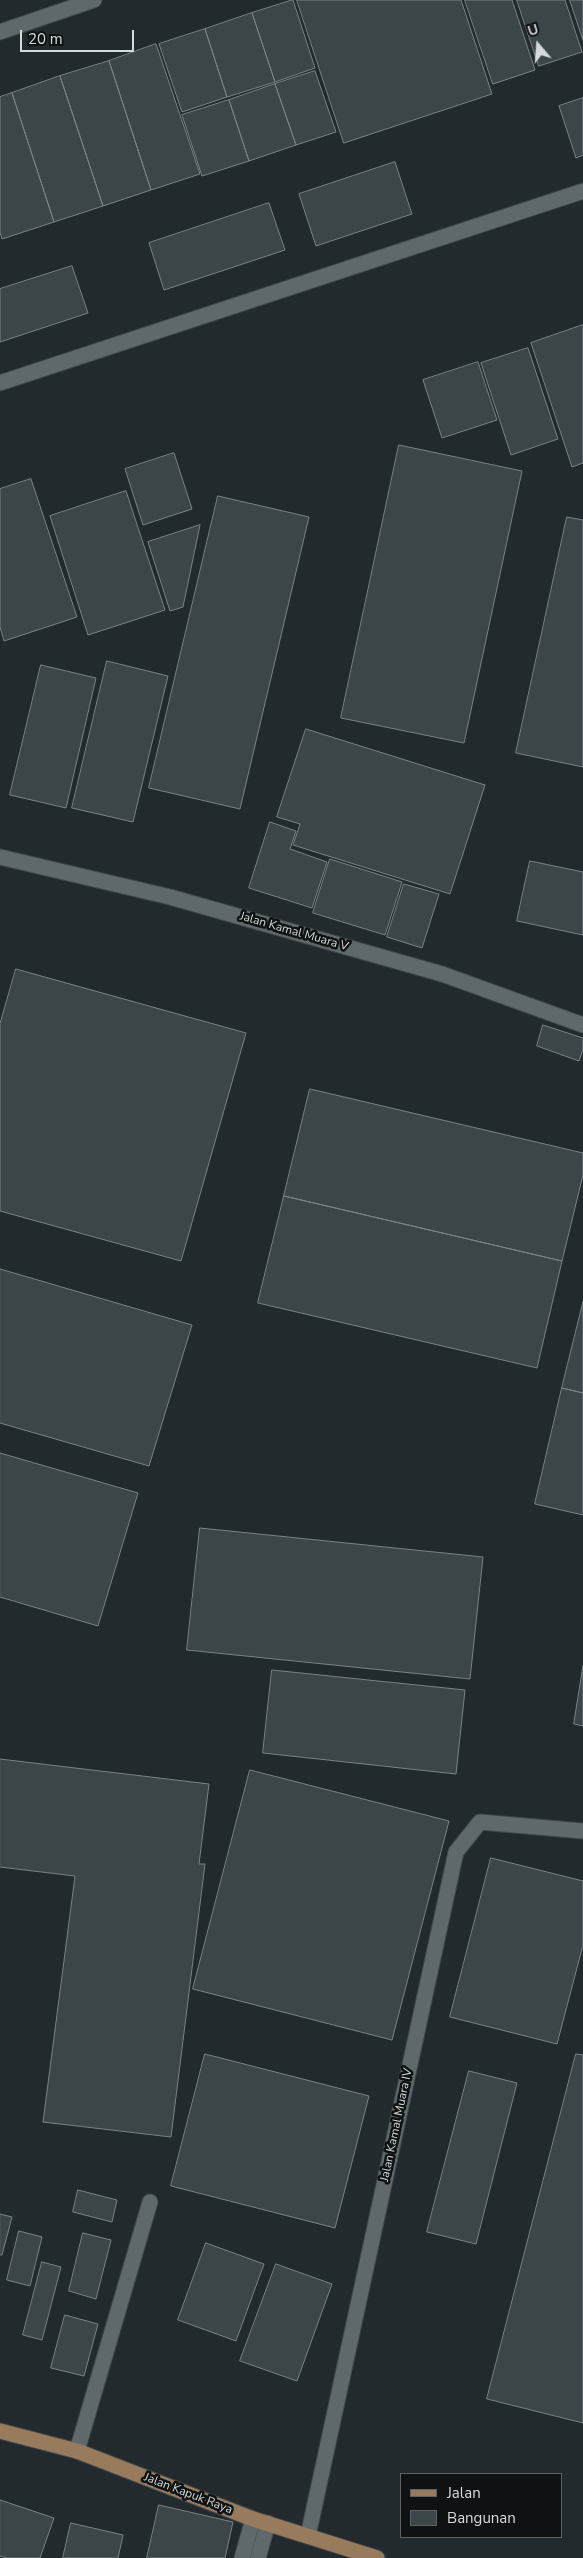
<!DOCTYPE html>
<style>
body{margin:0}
#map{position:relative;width:583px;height:2558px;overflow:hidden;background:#222a2d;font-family:"Nunito Sans",sans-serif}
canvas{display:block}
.legend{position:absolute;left:400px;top:2473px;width:162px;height:65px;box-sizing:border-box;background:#0e1213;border:1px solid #5e6263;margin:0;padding:6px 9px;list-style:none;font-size:15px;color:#d5dadc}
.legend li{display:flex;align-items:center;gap:10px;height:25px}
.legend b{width:25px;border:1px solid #5e6263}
.north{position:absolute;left:513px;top:20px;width:50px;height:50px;-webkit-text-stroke:4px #0e1213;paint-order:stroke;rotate:342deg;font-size:14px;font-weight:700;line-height:20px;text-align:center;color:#d5dadc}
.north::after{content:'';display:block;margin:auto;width:18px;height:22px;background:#d5dadc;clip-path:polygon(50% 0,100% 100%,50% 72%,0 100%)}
.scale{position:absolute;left:20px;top:30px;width:114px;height:22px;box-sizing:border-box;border:2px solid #d5dadc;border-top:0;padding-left:6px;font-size:15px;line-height:18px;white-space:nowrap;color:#d5dadc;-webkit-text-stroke:4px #0e1213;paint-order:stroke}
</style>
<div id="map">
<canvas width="583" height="2558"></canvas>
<ul class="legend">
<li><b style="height:6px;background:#987b5c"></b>Jalan</li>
<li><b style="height:14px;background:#3c4548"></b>Bangunan</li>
</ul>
<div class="north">U</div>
<div class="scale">20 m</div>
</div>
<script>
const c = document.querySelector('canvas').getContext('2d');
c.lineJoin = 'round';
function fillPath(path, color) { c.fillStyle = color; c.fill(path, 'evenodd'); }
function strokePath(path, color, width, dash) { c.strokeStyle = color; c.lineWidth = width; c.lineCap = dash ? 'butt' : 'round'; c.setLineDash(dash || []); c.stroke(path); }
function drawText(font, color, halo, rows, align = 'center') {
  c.font = font + ' "Nunito Sans",sans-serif'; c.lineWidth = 5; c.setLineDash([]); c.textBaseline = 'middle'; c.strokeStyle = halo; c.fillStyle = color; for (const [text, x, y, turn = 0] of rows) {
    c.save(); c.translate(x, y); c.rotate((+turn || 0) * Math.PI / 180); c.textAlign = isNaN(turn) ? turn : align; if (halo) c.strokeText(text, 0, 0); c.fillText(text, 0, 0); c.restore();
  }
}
const building = new Path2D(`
 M 293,0 L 315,68 L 275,82 L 252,13 Z
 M 297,0 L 461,0 L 492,94 L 344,143 Z
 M 465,0 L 512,0 L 535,70 L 493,84 Z
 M 517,0 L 565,0 L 582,52 L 539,66 Z
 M 570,0 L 583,0 L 583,40 Z
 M 252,13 L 275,82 L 227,97 L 205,29 Z
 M 205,29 L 227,97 L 182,112 L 159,44 Z
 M 156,44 L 200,174 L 151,190 L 109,61 Z
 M 109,61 L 151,190 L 103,206 L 60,76 Z
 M 315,71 L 336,132 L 296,145 L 275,84 Z
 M 60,76 L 103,206 L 54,222 L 12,93 Z
 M 275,84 L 296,145 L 249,161 L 229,100 Z
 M 12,93 L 54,222 L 2,239 L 0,232 L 0,97 Z
 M 583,98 L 583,155 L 576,158 L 559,106 Z
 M 229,100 L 249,161 L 202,176 L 182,115 Z
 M 395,162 L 412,214 L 316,246 L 299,194 Z
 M 269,203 L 285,250 L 164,290 L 149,243 Z
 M 72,266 L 88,313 L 0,342 L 0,289 Z
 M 583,325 L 583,463 L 572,467 L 531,343 Z
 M 528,348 L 558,439 L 511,455 L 481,363 Z
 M 478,362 L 497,420 L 442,438 L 423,380 Z
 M 399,445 L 522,471 L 464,743 L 341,718 Z
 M 174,453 L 192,509 L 143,525 L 125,469 Z
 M 31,479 L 77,617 L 4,641 L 0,627 L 0,489 Z
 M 126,491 L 165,610 L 88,635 L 50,516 Z
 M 218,496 L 309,517 L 240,809 L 149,788 Z
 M 567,517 L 583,520 L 583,767 L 516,753 Z
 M 200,525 L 183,607 L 170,611 L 148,542 Z
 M 107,661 L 168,676 L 133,822 L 72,808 Z
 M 41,665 L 96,678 L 66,808 L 10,795 Z
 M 306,729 L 485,785 L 450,894 L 293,845 L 300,824 L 277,817 Z
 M 270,822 L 296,831 L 290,849 L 327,862 L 312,908 L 249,888 Z
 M 330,859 L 402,882 L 385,935 L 313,913 Z
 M 530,861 L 583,872 L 583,935 L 517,921 Z
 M 404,884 L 439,894 L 422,948 L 387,937 Z
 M 16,969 L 246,1033 L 181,1261 L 0,1211 L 0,1024 Z
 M 543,1025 L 583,1038 L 583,1049 L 579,1061 L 537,1046 Z
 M 310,1089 L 583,1153 L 583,1175 L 562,1261 L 284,1196 Z
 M 284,1196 L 562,1261 L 537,1368 L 258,1303 Z
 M 0,1269 L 192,1325 L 149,1466 L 0,1423 Z
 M 583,1302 L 583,1393 L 562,1388 Z
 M 562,1388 L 583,1393 L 583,1515 L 535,1504 Z
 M 0,1453 L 138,1493 L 98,1626 L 0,1597 Z
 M 200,1528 L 483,1557 L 470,1679 L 187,1650 Z
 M 583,1666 L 583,1726 L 574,1724 Z
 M 272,1670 L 465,1690 L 456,1774 L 263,1753 Z
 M 0,1759 L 209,1784 L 199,1864 L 205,1864 L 171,2137 L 43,2122 L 75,1876 L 0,1867 Z
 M 250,1770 L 449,1821 L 392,2040 L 193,1989 Z
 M 491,1858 L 583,1881 L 583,1945 L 557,2044 L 450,2017 Z
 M 205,2054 L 369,2096 L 335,2228 L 171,2186 Z
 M 576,2054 L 583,2055 L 583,2423 L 487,2399 Z
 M 469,2071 L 517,2083 L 476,2244 L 427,2232 Z
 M 78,2190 L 117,2200 L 112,2222 L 73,2212 Z
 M 0,2214 L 12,2217 L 2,2255 L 0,2255 Z
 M 19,2231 L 42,2237 L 30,2286 L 7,2280 Z
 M 83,2233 L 111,2240 L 96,2299 L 69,2291 Z
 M 206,2243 L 264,2264 L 236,2341 L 178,2320 Z
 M 42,2262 L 61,2267 L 42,2340 L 23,2335 Z
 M 276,2264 L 332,2284 L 297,2381 L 240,2361 Z
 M 65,2315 L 98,2324 L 84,2376 L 51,2368 Z
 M 0,2500 L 54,2518 L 40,2558 L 7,2558 L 0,2556 Z
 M 159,2505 L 233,2522 L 225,2558 L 147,2558 Z
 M 71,2523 L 123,2535 L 118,2558 L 63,2558 Z`);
const minor = new Path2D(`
 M 0,32 L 94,0
 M 0,383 L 583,191
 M 0,857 L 170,897 L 442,974 L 583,1025
 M 77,2451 L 150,2202
 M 308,2536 L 456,1852 L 480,1822 L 583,1831
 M 242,2558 L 253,2519
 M 258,2558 L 268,2523`);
const major = new Path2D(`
 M 0,2431 L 77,2451 L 253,2519 L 377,2558`);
const streetNames = [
 ["Jalan Kamal Muara V",294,932,16],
 ["Jalan Kamal Muara IV",397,2125,-78],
 ["Jalan Kapuk Raya",188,2494,21]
];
fillPath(building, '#3c4548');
strokePath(building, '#798386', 1);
strokePath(minor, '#404749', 17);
strokePath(major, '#404749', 17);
strokePath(minor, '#5f696c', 15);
strokePath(major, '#987b5c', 15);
drawText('12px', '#d5dadc', '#0e1213', streetNames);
</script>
